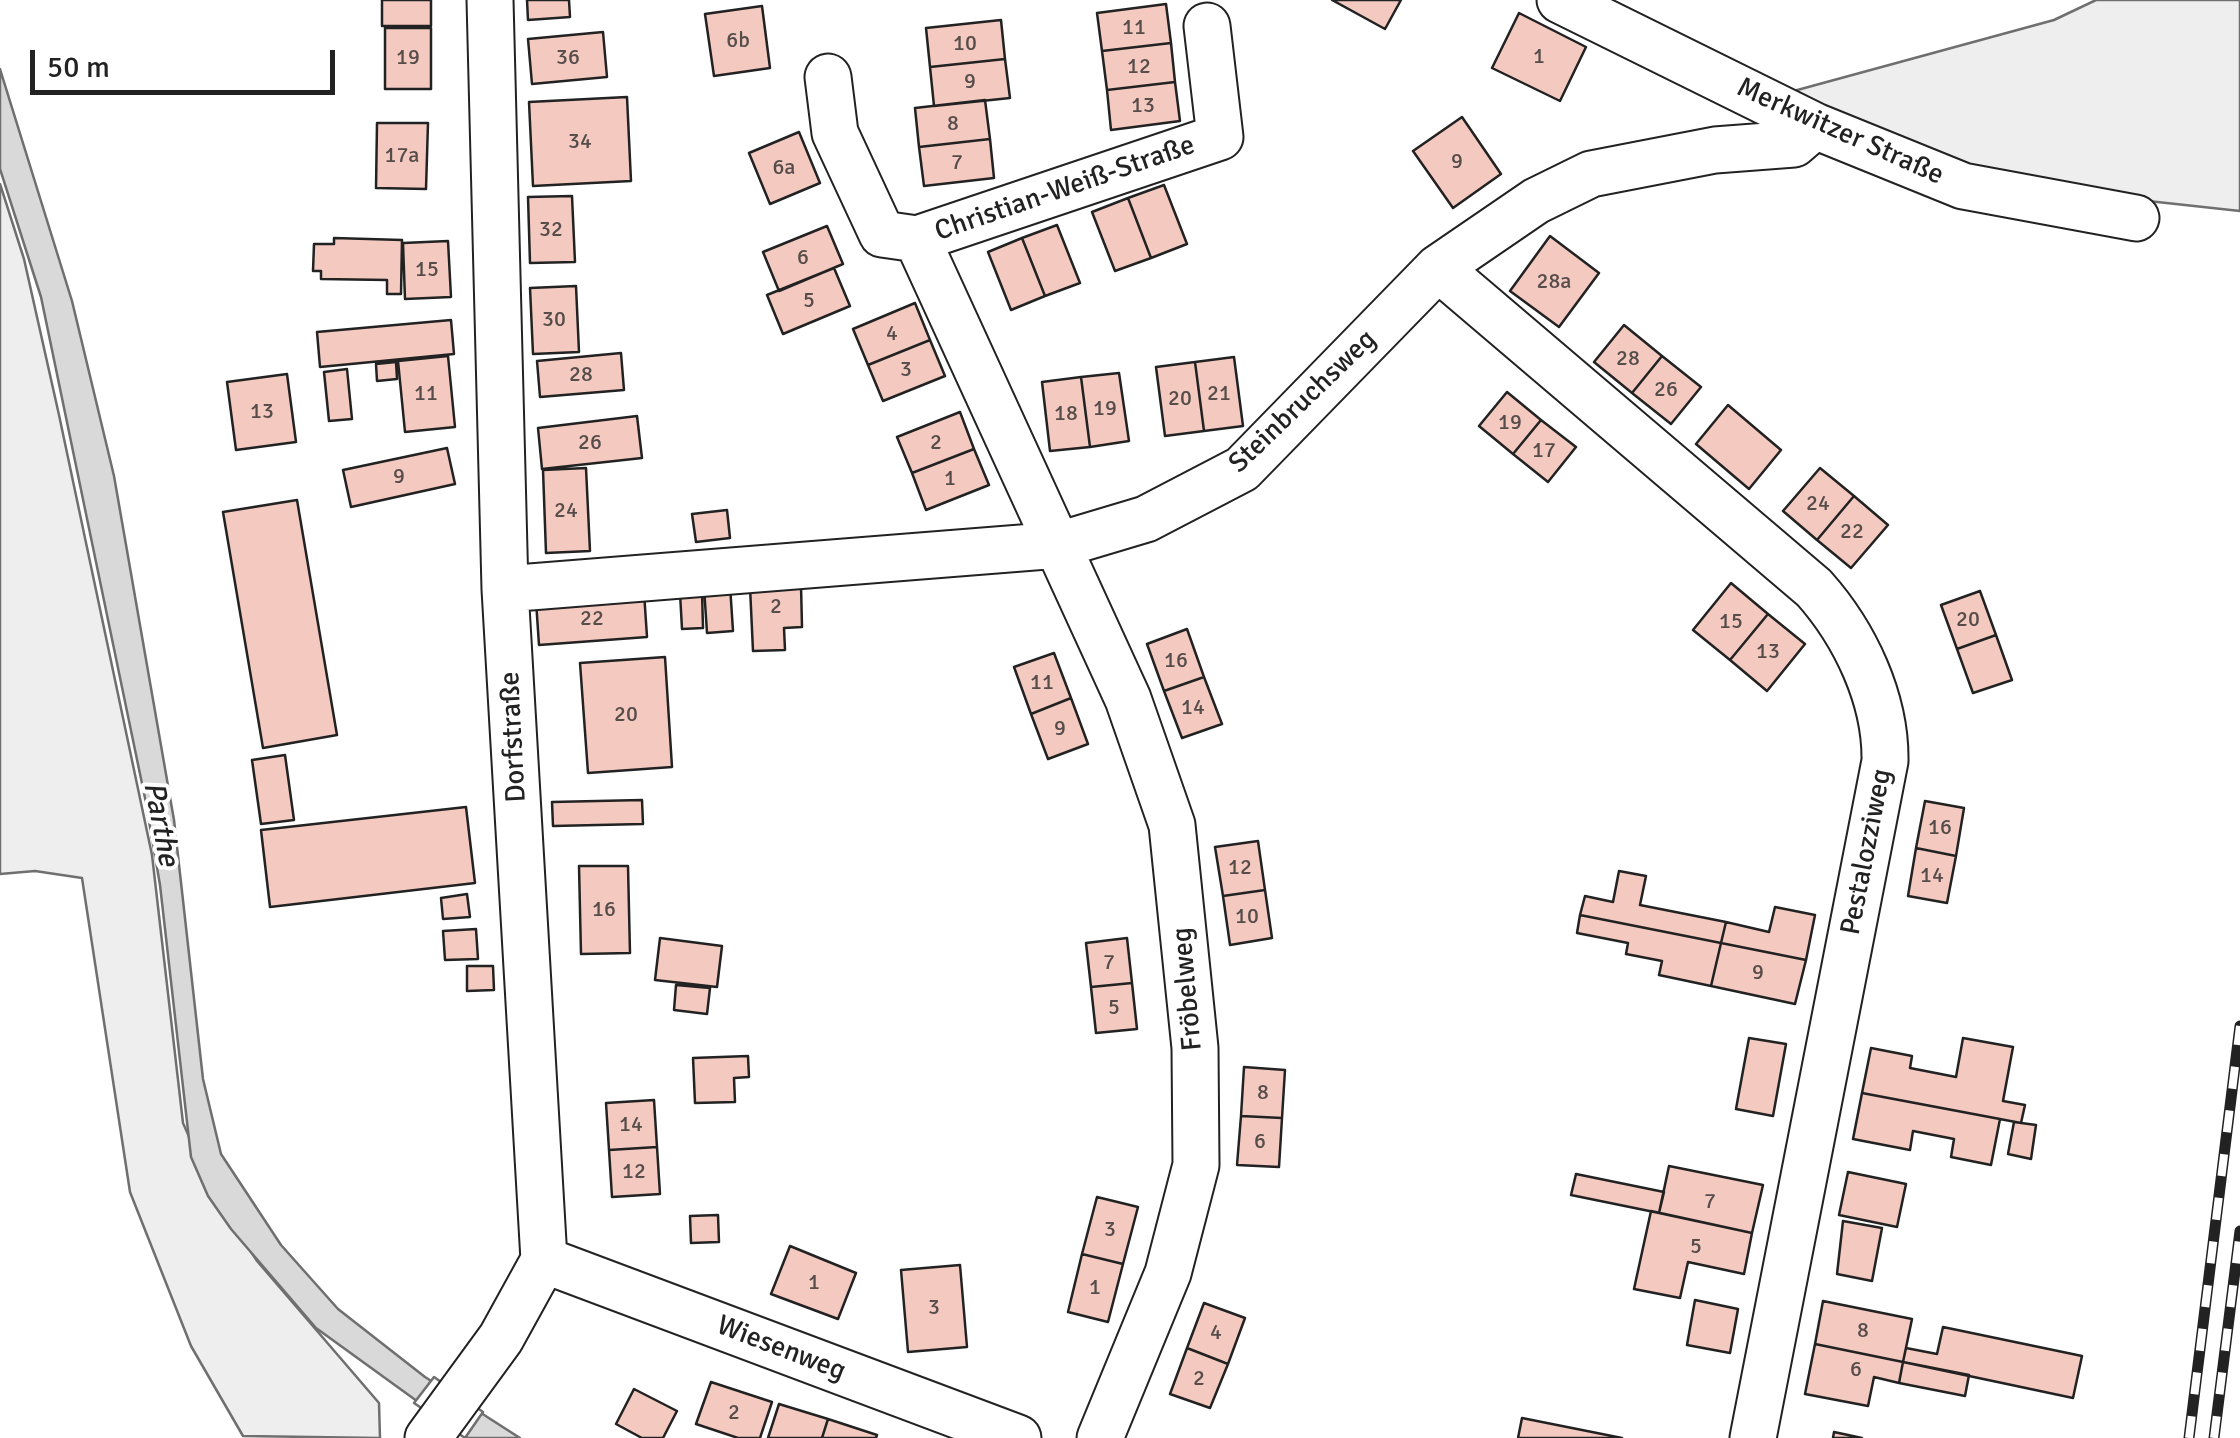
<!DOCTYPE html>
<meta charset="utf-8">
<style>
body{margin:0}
#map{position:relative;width:2240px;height:1438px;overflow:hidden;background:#fff;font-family:Signika,sans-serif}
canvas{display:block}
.scale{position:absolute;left:30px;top:50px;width:305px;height:45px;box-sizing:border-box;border:5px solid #222;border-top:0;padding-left:12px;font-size:30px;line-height:35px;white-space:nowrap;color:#222;-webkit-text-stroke:8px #fff;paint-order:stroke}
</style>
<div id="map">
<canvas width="2240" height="1438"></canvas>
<div class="scale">50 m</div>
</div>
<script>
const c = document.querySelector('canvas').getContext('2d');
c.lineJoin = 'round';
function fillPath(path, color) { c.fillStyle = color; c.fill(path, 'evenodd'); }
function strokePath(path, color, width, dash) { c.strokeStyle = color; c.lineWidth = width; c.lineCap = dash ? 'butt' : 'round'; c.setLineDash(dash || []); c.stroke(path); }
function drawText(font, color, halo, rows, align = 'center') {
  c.font = font + ' Signika,sans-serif'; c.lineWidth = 8; c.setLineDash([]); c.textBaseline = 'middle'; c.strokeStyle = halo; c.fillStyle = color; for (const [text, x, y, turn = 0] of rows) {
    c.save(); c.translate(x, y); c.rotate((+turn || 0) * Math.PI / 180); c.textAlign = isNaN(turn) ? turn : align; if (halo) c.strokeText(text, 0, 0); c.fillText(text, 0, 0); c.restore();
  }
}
const green = new Path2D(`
 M 2096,0 L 2240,0 L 2240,211 L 2139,200 L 1967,168 L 1790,92 L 2054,20 Z
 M 0,184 L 24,259 L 59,415 L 152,855 L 183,1123 L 216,1198 L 257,1261 L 379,1403 L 380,1438 L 243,1436 L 191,1346 L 130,1192 L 82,878 L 35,871 L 0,874 Z`);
const water = new Path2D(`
 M 0,69 L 72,301 L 114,476 L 174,820 L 203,1079 L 221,1154 L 281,1245 L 338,1309 L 425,1377 L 520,1438 L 468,1438 L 316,1328 L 231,1229 L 208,1196 L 191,1157 L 160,885 L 145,798 L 41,297 L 0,169 Z`);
const pier = new Path2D(`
 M 434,1377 L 483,1412 L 465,1438 L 414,1403 Z`);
const building = new Path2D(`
 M 382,0 L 431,0 L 431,26 L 382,26 Z
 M 527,0 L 569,0 L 570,17 L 528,20 Z
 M 1332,0 L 1401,0 L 1385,29 Z
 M 1166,4 L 1171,43 L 1102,51 L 1097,13 Z
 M 762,6 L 770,68 L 714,76 L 705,14 Z
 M 1519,13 L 1586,47 L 1560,101 L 1492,68 Z
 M 1001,20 L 1005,59 L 930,67 L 926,28 Z
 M 385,28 L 431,28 L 431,89 L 385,89 Z
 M 603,32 L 607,77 L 532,84 L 528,39 Z
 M 1171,43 L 1175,82 L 1107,90 L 1102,51 Z
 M 1005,59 L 1010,98 L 934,106 L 930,67 Z
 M 1175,82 L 1180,121 L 1111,130 L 1107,90 Z
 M 627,97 L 631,181 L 533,186 L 529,102 Z
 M 985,100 L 990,139 L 919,147 L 915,108 Z
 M 1462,117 L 1501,174 L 1453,208 L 1413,151 Z
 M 377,123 L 428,123 L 426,189 L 376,188 Z
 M 799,132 L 820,183 L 770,204 L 749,153 Z
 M 990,139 L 994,178 L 924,186 L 919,147 Z
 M 1164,185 L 1187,244 L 1151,258 L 1128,198 Z
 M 572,196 L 575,262 L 530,263 L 528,197 Z
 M 1128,198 L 1151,258 L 1115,271 L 1092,212 Z
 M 1057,225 L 1080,283 L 1045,296 L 1022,238 Z
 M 827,226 L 843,264 L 779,291 L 763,252 Z
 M 1550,236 L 1599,273 L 1559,327 L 1510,291 Z
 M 334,238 L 402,240 L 401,294 L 387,294 L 387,280 L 321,279 L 321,271 L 313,271 L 314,244 L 334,244 Z
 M 1022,238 L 1045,296 L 1011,310 L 988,252 Z
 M 448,241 L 451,297 L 405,299 L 403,243 Z
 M 834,268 L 850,306 L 783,334 L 767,295 Z
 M 576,286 L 579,352 L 533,354 L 530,288 Z
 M 915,303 L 930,340 L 868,365 L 853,329 Z
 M 451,320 L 454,354 L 320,367 L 317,332 Z
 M 1624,325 L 1662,356 L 1632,393 L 1594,362 Z
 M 930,340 L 945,376 L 883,401 L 868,365 Z
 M 621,353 L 624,390 L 540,397 L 537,361 Z
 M 448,356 L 455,427 L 405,432 L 398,361 Z
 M 1662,356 L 1701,387 L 1671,424 L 1632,393 Z
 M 1234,357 L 1243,426 L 1204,431 L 1195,362 Z
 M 396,362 L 397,379 L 377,381 L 376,364 Z
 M 1195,362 L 1204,431 L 1165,436 L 1156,367 Z
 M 347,369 L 352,419 L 329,421 L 324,372 Z
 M 1119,373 L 1129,441 L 1090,447 L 1081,377 Z
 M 287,374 L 296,442 L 236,450 L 227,382 Z
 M 1081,377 L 1090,447 L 1050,451 L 1042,382 Z
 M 1507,392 L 1541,420 L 1513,454 L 1479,426 Z
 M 1728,405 L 1781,450 L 1749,489 L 1696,444 Z
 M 960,412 L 974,449 L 912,473 L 897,437 Z
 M 637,416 L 642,458 L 542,469 L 538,428 Z
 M 1541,420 L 1576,447 L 1548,482 L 1513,454 Z
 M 447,448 L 455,484 L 351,507 L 343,470 Z
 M 974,449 L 989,485 L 926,510 L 912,473 Z
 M 586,468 L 590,551 L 546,553 L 543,470 Z
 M 1820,468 L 1854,496 L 1817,540 L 1783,511 Z
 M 1854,496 L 1888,525 L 1851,568 L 1817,540 Z
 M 297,500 L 337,735 L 263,748 L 223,512 Z
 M 727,510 L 730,538 L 696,542 L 692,514 Z
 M 1731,583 L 1768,614 L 1730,660 L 1693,630 Z
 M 730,585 L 733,631 L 707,633 L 704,587 Z
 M 801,585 L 802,627 L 784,628 L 785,650 L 753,651 L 750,587 Z
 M 1980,591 L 1996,635 L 1957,649 L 1941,605 Z
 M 644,592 L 647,637 L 539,645 L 536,601 Z
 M 702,592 L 703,628 L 682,629 L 680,593 Z
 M 1768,614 L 1805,644 L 1767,691 L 1730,660 Z
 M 1187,629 L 1204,677 L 1164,691 L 1147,644 Z
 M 1996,635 L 2012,680 L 1973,693 L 1957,649 Z
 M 1054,653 L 1071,698 L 1031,714 L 1014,667 Z
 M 665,657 L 672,767 L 588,773 L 580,663 Z
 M 1204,677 L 1222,724 L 1182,738 L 1164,691 Z
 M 1071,698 L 1088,744 L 1048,759 L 1031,714 Z
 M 285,755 L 294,820 L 261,824 L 252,760 Z
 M 642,800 L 643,824 L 553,826 L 552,802 Z
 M 1925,801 L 1964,808 L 1956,856 L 1916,848 Z
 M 466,807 L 475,883 L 270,907 L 261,830 Z
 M 1258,841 L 1265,890 L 1223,896 L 1215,847 Z
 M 1916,848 L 1956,856 L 1947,903 L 1908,896 Z
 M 579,866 L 628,866 L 630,953 L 581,954 Z
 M 1619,871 L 1646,876 L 1640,905 L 1726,922 L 1721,943 L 1580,915 L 1585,896 L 1613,902 Z
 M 1265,890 L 1272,938 L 1230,945 L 1223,896 Z
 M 467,894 L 470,917 L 443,919 L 441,898 Z
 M 1775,907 L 1815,915 L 1806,960 L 1721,943 L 1726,922 L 1769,932 Z
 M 1580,915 L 1721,943 L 1711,986 L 1659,975 L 1662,961 L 1626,954 L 1628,943 L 1577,933 Z
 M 476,929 L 478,959 L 445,960 L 443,931 Z
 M 660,938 L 722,946 L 717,987 L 655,980 Z
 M 1127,938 L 1132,983 L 1091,987 L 1086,943 Z
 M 1721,943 L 1806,960 L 1795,1004 L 1711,986 Z
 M 467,966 L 493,966 L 494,990 L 467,991 Z
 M 1132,983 L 1137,1029 L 1096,1033 L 1091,987 Z
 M 676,985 L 710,988 L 707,1014 L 674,1010 Z
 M 1749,1038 L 1786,1044 L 1773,1116 L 1736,1109 Z
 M 1963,1038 L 2013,1047 L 2003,1101 L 2025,1105 L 2021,1123 L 1862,1093 L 1871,1048 L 1912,1056 L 1910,1068 L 1956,1077 Z
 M 748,1056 L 749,1077 L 734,1078 L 735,1102 L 695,1103 L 693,1058 Z
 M 1244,1067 L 1285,1070 L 1282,1118 L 1241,1116 Z
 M 1862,1093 L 2000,1119 L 1991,1165 L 1951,1157 L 1954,1139 L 1913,1131 L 1910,1150 L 1853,1139 Z
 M 654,1100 L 657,1147 L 609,1150 L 606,1103 Z
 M 1241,1116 L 1282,1118 L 1279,1167 L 1237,1165 Z
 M 2014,1122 L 2036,1125 L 2031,1159 L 2008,1154 Z
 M 657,1147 L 660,1194 L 612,1197 L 609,1150 Z
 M 1669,1166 L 1763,1185 L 1752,1233 L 1659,1213 Z
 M 1848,1172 L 1906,1184 L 1897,1227 L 1839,1215 Z
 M 1576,1174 L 1664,1192 L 1659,1213 L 1571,1195 Z
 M 1097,1197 L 1138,1207 L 1123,1264 L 1082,1254 Z
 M 1651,1211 L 1752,1233 L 1744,1274 L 1688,1262 L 1680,1298 L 1634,1289 Z
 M 718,1215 L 719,1242 L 691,1243 L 690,1216 Z
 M 1843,1221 L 1882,1228 L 1872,1281 L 1837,1274 Z
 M 790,1246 L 856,1273 L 838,1319 L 771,1294 Z
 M 1082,1254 L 1123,1264 L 1108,1322 L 1068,1312 Z
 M 960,1265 L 967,1347 L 908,1352 L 901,1270 Z
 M 1695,1300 L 1738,1309 L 1730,1353 L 1687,1345 Z
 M 1823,1301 L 1912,1319 L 1903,1362 L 1815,1344 Z
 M 1204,1303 L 1245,1318 L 1228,1364 L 1187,1348 Z
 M 1943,1327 L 2082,1356 L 2073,1398 L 1903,1362 L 1906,1348 L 1937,1354 Z
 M 1815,1344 L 1903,1362 L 1899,1383 L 1874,1377 L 1868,1406 L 1805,1394 Z
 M 1187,1348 L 1228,1364 L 1210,1408 L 1170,1394 Z
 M 1903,1362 L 1969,1375 L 1965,1396 L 1899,1383 Z
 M 711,1382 L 772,1402 L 760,1438 L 738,1438 L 696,1424 Z
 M 634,1389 L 677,1411 L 663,1438 L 642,1438 L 616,1424 Z
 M 779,1404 L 828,1419 L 822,1438 L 768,1438 Z
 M 1522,1418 L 1622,1438 L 1518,1438 Z
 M 828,1419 L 877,1435 L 876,1438 L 822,1438 Z
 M 1834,1432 L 1862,1438 L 1833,1438 Z`);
const minor = new Path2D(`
 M 1560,0 L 1815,126 L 1963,186 L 2136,218
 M 828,77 L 835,133 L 882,234 L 917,239 L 1220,137 L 1207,26
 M 917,239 L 1128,699 L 1172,825 L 1195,1048 L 1196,1165 L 1168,1273 L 1100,1438
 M 1438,268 L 1814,588 C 1855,634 1886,699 1885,761 L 1753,1438
 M 505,589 L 1059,545 L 1146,519 L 1242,469 L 1438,268 L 1536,201 L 1591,174 L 1715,150 L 1794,144 L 1815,126
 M 544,1260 L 1018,1438
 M 428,1438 L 501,1338 L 544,1260 L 505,589 L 490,0`);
const rail = new Path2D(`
 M 2189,1438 L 2240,1026
 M 2214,1438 L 2240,1231`);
const numberNames = [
 ["11",1134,28],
 ["6b",738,41],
 ["10",965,44],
 ["1",1539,57],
 ["19",408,58],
 ["36",568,58],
 ["12",1139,67],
 ["9",970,82],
 ["13",1143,106],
 ["8",953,124],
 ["34",580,142],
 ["17a",402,156],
 ["9",1457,162],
 ["7",957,163],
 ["6a",784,168],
 ["32",551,230],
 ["6",803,258],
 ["15",427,270],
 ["28a",1554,282],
 ["5",809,301],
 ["30",554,320],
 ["4",892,334],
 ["28",1628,359],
 ["3",906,370],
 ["28",581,375],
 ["26",1666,390],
 ["11",426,394],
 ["21",1219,394],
 ["20",1180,399],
 ["19",1105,409],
 ["13",262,412],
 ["18",1066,414],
 ["19",1510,423],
 ["26",590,443],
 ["2",936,443],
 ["17",1544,451],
 ["9",399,477],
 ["1",950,479],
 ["24",1818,504],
 ["24",566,511],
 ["22",1852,532],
 ["2",776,607],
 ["22",592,619],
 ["20",1968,620],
 ["15",1731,622],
 ["13",1768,652],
 ["16",1176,661],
 ["11",1042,683],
 ["14",1193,708],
 ["20",626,715],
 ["9",1060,729],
 ["16",1940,828],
 ["12",1240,868],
 ["14",1932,876],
 ["16",604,910],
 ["10",1247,917],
 ["7",1109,963],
 ["9",1758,973],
 ["5",1114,1008],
 ["8",1263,1093],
 ["14",631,1125],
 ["6",1260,1142],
 ["12",634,1172],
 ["7",1710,1202],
 ["3",1110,1230],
 ["5",1696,1247],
 ["1",814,1283],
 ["1",1095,1288],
 ["3",934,1308],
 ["8",1863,1331],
 ["4",1216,1333],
 ["6",1856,1370],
 ["2",1199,1379],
 ["2",734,1413]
];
const streetNames = [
 ["Merkwitzer Straße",1840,132,24],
 ["Christian-Weiß-Straße",1065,189,-19],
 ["Steinbruchsweg",1303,402,-44],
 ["Dorfstraße",514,737,-93],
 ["Pestalozziweg",1867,852,-79],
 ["Fröbelweg",1188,989,-95],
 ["Wiesenweg",781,1349,21]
];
const waterNames = [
 ["Parthe",160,824,79]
];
fillPath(green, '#eee');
strokePath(green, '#6f6f6f', 2.5);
fillPath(water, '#d9d9d9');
strokePath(water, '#6f6f6f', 2.5);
fillPath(pier, '#fff');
strokePath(pier, '#6f6f6f', 2.5);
fillPath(building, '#f3c9c0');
strokePath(building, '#222', 2.5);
strokePath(minor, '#222', 49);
strokePath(minor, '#fff', 45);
strokePath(rail, '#222', 11);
strokePath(rail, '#fff', 8, [22]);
drawText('22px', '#564c4a', null, numberNames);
drawText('28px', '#222', '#fff', streetNames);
drawText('italic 30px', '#222', '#fff', waterNames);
</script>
